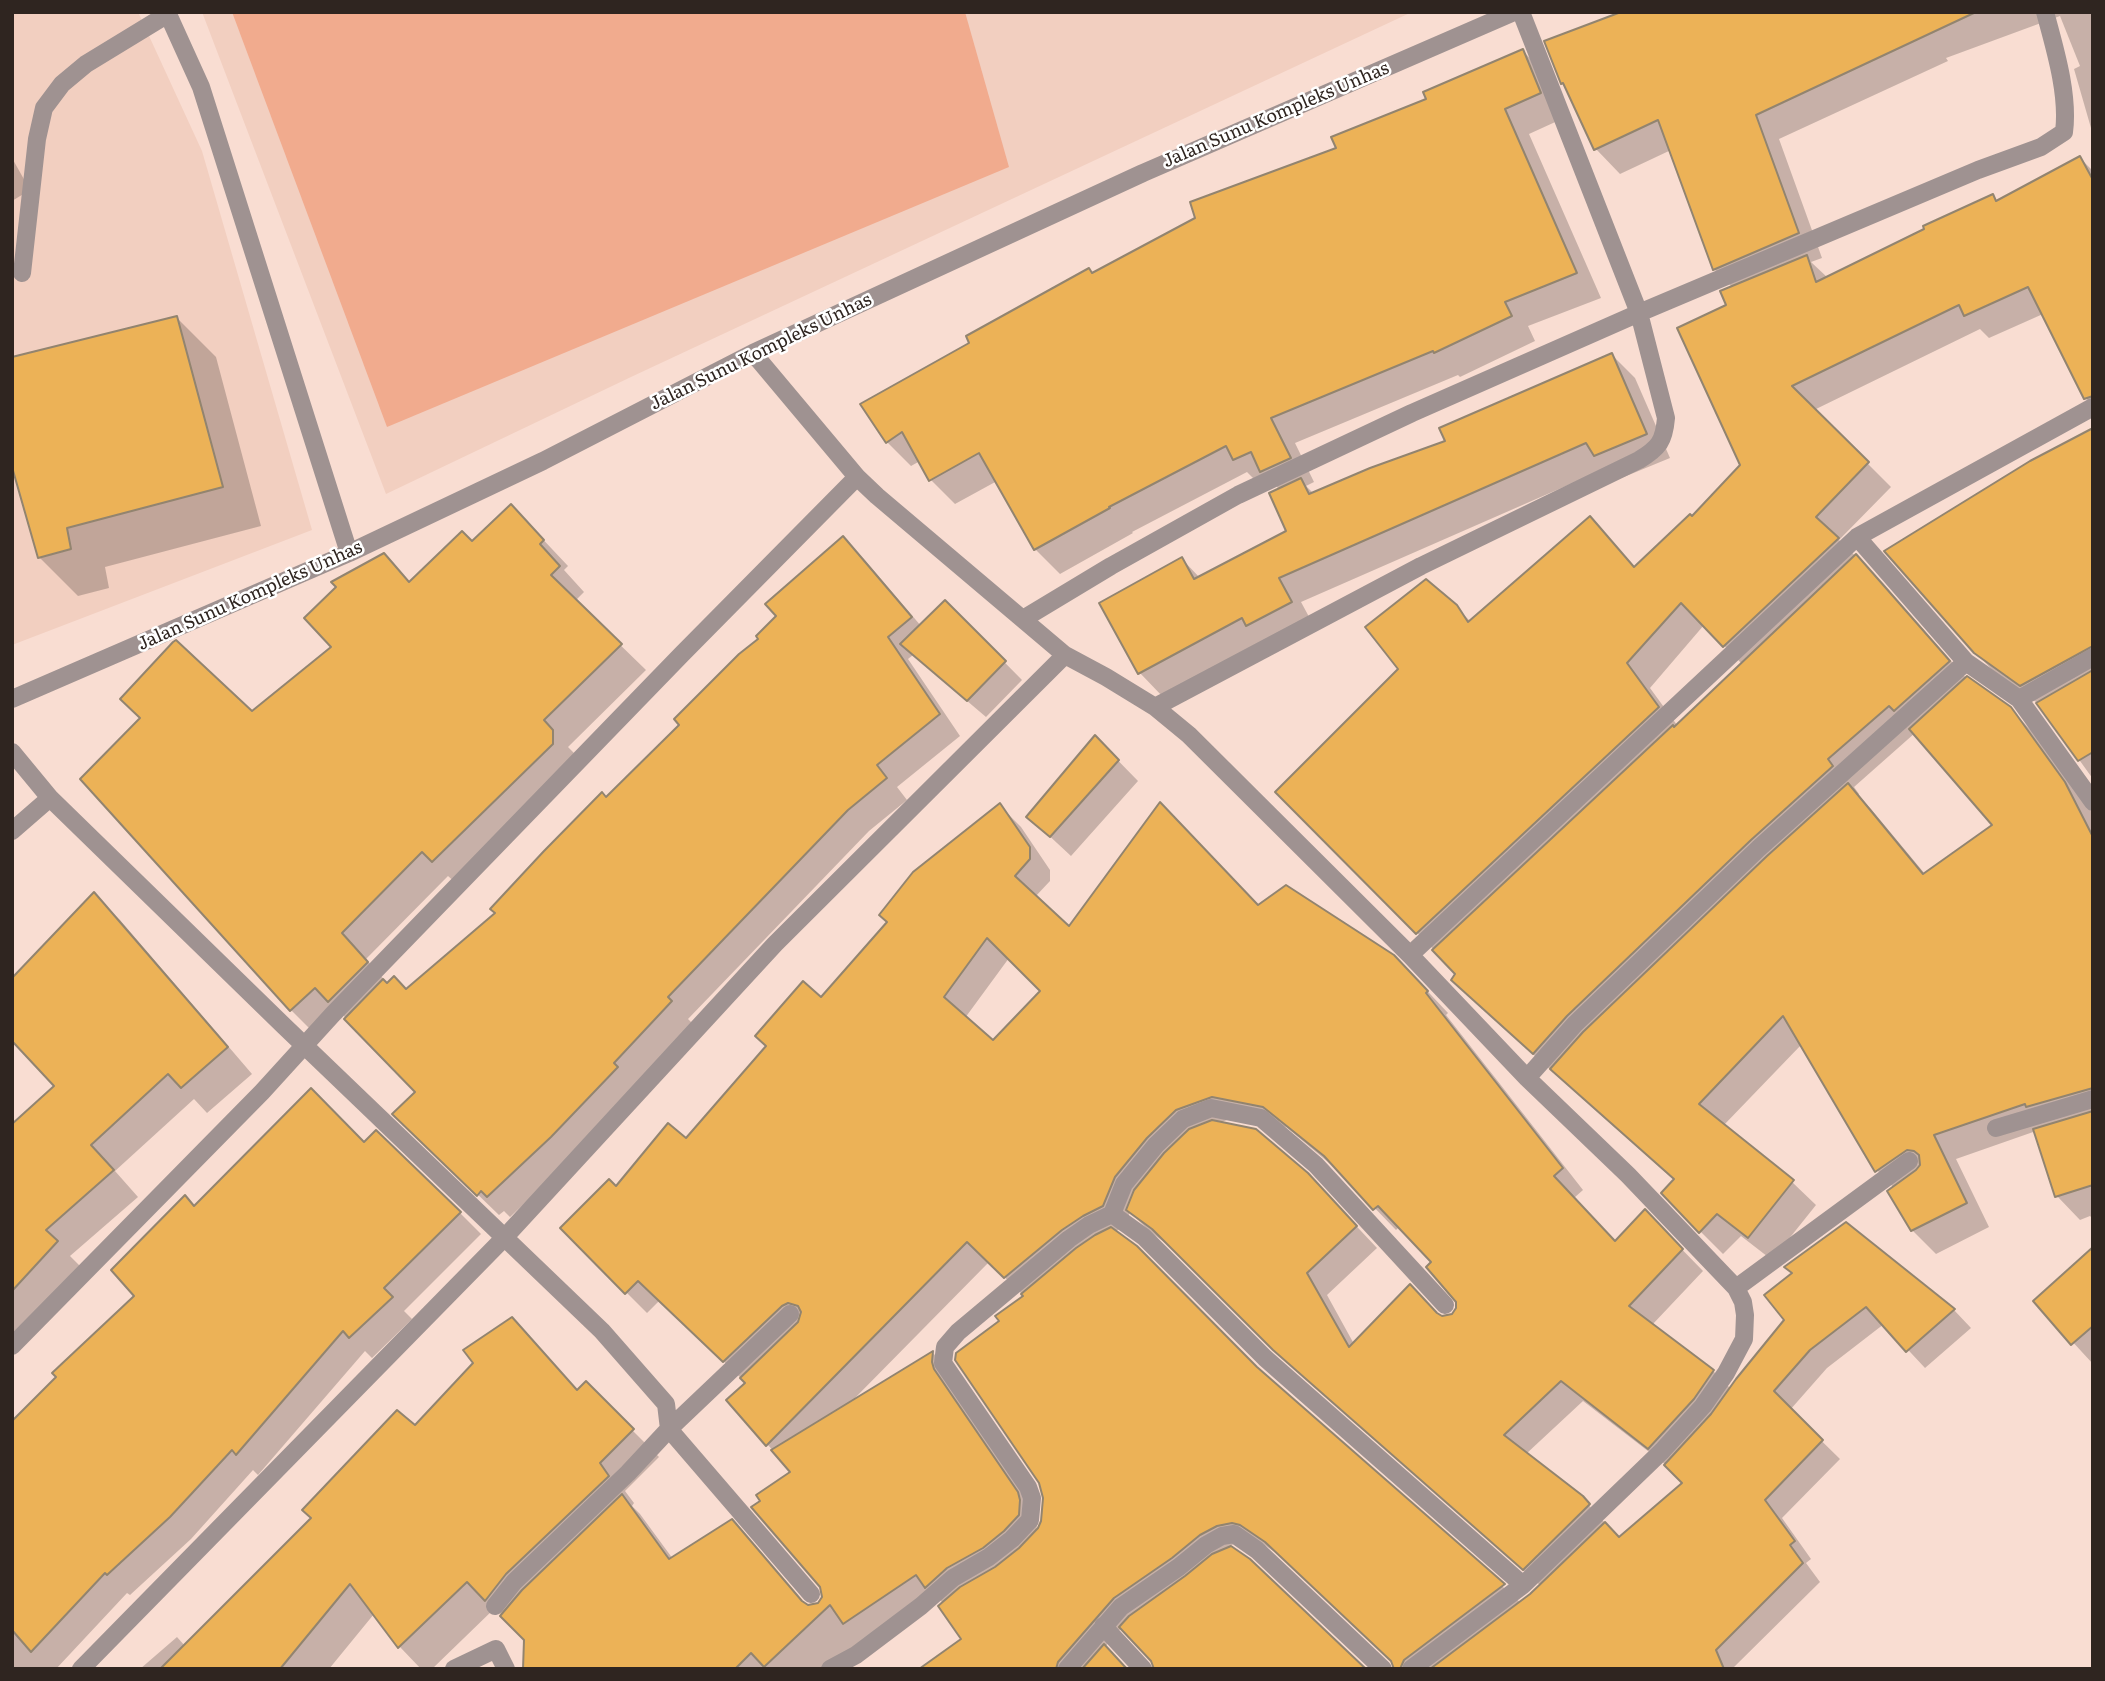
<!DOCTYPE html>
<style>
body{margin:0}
#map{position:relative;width:2105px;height:1681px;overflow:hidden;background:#f9ddd2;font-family:Literata,serif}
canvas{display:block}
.frame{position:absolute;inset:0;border:14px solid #2f2520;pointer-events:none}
</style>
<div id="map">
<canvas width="2105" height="1681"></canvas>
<div class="frame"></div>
</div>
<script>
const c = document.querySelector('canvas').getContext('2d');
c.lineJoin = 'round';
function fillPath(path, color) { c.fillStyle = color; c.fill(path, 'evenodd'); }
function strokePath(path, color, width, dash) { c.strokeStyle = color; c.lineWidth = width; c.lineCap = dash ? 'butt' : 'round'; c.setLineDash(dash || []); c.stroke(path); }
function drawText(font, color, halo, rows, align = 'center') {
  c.font = font + ' Literata,serif'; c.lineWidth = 5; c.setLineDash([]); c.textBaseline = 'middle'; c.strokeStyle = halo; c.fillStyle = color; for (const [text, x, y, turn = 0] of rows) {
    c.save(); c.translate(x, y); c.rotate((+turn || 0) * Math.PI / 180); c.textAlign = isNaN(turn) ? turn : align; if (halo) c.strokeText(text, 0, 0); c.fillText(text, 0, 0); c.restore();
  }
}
const built = new Path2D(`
 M 12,12 L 138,12 L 202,151 L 312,530 L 12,645 Z
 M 202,12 L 1412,12 L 631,377 L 386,494 Z`);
const green = new Path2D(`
 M 232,12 L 965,12 L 1009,167 L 387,427 Z`);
const shadow = new Path2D(`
 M 1640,12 L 2093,12 L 2093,135 L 2074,69 L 2080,66 L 2060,16 L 1946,58 L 1948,61 L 1779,139 L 1822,258 L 1811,262 L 1828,278 L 1992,196 L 1998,202 L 2080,158 L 2093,171 L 2093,405 L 2085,398 L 2043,314 L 1989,338 L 1980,329 L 1814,410 L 1891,487 L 1839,540 L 1883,583 L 1966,678 L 2010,709 L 2034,733 L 2093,814 L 2093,1219 L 2090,1216 L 2080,1220 L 2057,1196 L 2036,1131 L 1956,1159 L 1989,1227 L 1936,1254 L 1912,1230 L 1894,1188 L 1877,1170 L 1802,1044 L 1723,1126 L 1792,1182 L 1816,1205 L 1772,1260 L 1741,1236 L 1723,1254 L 1700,1231 L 1675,1181 L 1480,1007 L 1453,979 L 1458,974 L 1277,792 L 1401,670 L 1455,606 L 1471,622 L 1589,518 L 1636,568 L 1692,519 L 1742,465 L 1728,306 L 1733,288 L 1714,269 L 1671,150 L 1620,174 L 1596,149 L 1567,87 ZM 1704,625 L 1742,664 L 1677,725 L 1650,688 ZM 1915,733 L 1994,825 L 1925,874 L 1871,809 L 1858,795 L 1859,794 L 1854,787 Z
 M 1523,51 L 1547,76 L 1564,118 L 1529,134 L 1601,298 L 1528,326 L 1535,341 L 1460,377 L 1458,375 L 1295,443 L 1314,482 L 1306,486 L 1314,494 L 1447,442 L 1612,355 L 1635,378 L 1670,458 L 1619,479 L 1607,468 L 1301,602 L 1314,626 L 1163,697 L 1140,673 L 1101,604 L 1182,559 L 1200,578 L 1288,532 L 1280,490 L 1269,479 L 1259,484 L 1247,472 L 1132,532 L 1133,533 L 1060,574 L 1035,549 L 997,481 L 955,504 L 931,480 L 920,461 L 911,466 L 887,442 L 1093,274 L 1338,149 Z
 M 12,158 L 30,190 L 12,201 Z
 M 177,318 L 216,357 L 261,526 L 105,567 L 109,588 L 78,596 L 39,557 Z
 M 2093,430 L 2093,779 L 2039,704 L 1999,677 L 1975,652 Z
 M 536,532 L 568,566 L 564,570 L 584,592 L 575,601 L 646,670 L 568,747 L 578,757 L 459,886 L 448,876 L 366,959 L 388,984 L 406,991 L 497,913 L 606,799 L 681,725 L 761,639 L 843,538 L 864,559 L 921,626 L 945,602 L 1022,680 L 986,717 L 913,655 L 908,659 L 960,736 L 897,787 L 907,800 L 869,831 L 688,1019 L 692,1023 L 572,1158 L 510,1217 L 504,1211 L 499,1215 L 416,1135 L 417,1092 L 341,1013 L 316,1035 L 291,1010 L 252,714 L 333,647 L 383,556 L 410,583 L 472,543 Z
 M 1095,737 L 1138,781 L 1071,856 L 1029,817 Z
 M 1000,806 L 1021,827 L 1050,870 L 1050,881 L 1035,897 L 1069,929 L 1258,907 L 1415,978 L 1448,1013 L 1446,1015 L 1583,1190 L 1574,1198 L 1616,1243 L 1666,1233 L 1703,1271 L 1652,1325 L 1713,1371 L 1731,1389 L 1786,1320 L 1794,1274 L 1845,1224 L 1954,1310 L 1971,1328 L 1925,1368 L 1884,1324 L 1827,1368 L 1790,1410 L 1840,1459 L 1782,1518 L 1811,1559 L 1806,1563 L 1820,1582 L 1732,1669 L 1395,1669 L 1393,1661 L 1285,1559 L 1260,1542 L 1235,1543 L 1229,1547 L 1249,1560 L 1153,1661 L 1122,1627 L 1105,1647 L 1126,1669 L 922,1669 L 963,1640 L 944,1604 L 933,1593 L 849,1669 L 525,1669 L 526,1640 L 495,1608 L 432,1669 L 421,1669 L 400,1647 L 374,1614 L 329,1669 L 140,1669 L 177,1637 L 185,1646 L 415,1428 L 475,1364 L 511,1319 L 578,1391 L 586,1384 L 659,1457 L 625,1491 L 634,1503 L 632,1506 L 640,1514 L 673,1559 L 749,1539 L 807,1607 L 819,1605 L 824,1597 L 792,1472 L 728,1400 L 747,1384 L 660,1300 L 647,1313 L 562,1228 L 687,1141 L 821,1000 ZM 1009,958 L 1042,991 L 993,1043 L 965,1018 ZM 1235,1117 L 1286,1127 L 1340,1172 L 1396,1230 L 1400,1226 L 1433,1262 L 1458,1301 L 1458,1308 L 1453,1315 L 1354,1344 L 1327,1295 L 1377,1248 L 1329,1197 L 1219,1123 ZM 1130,1212 L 1149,1231 L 1175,1250 L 1296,1371 L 1541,1586 L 1521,1603 L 1256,1368 L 1114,1232 L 1124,1227 ZM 989,1262 L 1025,1297 L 1001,1322 L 1045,1499 L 1040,1528 L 1036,1532 L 1038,1519 L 1035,1512 L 950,1371 L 933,1353 L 852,1401 ZM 1583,1401 L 1670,1468 L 1685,1483 L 1620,1539 L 1581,1497 L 1526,1454 Z
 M 94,895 L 120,920 L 252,1074 L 207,1113 L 194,1099 L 115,1171 L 138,1197 L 70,1256 L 82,1268 L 12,1348 L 12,1126 L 56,1086 Z
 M 364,1144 L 460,1213 L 481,1234 L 404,1311 L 412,1319 L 372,1358 L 365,1351 L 258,1475 L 253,1470 L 191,1539 L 130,1595 L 127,1593 L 56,1669 L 12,1669 L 12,1424 L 136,1296 L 194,1208 Z
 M 2093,1278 L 2093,1364 L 2035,1301 Z`);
const building = new Path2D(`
 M 1621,12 L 1976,12 L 1756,115 L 1799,233 L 1713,270 L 1658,120 L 1594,150 L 1563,83 L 1561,84 L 1544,41 Z
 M 1523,49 L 1541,93 L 1505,109 L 1577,273 L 1505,302 L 1512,316 L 1434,353 L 1433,351 L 1271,418 L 1291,458 L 1260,472 L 1251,452 L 1233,460 L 1226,446 L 1109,507 L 1110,508 L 1034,550 L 979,453 L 929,481 L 902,432 L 886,443 L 860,404 L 969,343 L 966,336 L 1089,268 L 1092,273 L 1195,218 L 1190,202 L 1336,148 L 1331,137 L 1426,99 L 1423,92 Z
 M 2080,156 L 2093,180 L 2093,396 L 2084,399 L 2028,287 L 1964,316 L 1959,305 L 1792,386 L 1869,462 L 1816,517 L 1839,538 L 1723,647 L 1681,603 L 1627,663 L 1659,707 L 1416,934 L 1275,792 L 1398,669 L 1365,627 L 1426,579 L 1457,605 L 1468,622 L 1590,516 L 1634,567 L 1690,514 L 1692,516 L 1740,465 L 1677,328 L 1726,305 L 1720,291 L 1807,255 L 1816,282 L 1924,229 L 1923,226 L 1993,194 L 1996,201 Z
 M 177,316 L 223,487 L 67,528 L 71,549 L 38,558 L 12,467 L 12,357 Z
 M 1612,353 L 1647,434 L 1594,456 L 1586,443 L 1279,578 L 1292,602 L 1246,626 L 1242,618 L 1138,674 L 1099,603 L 1182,557 L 1194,579 L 1286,531 L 1269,493 L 1301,478 L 1309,494 L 1370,468 L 1445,441 L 1439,428 Z
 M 2093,428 L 2093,646 L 2020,686 L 1974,653 L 1884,551 L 2030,461 Z
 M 511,504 L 544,540 L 540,544 L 560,566 L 551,575 L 622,644 L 544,720 L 553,730 L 553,744 L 432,862 L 422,852 L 342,933 L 368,962 L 328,1002 L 315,988 L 290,1011 L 80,779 L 140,718 L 120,699 L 173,642 L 176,640 L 252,711 L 331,647 L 304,618 L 336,587 L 331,582 L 384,553 L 409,582 L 462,531 L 472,541 Z
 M 843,536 L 912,617 L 888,637 L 940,714 L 877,765 L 887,778 L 848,810 L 668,997 L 672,1001 L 614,1063 L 618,1067 L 551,1137 L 487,1197 L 481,1191 L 477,1196 L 392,1114 L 415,1092 L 344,1019 L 383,979 L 387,983 L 394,976 L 406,989 L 495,913 L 490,909 L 544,851 L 602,792 L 606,797 L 679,725 L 674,719 L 739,654 L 758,639 L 756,636 L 776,616 L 765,604 Z
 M 1856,554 L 1950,661 L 1894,711 L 1889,706 L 1828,759 L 1833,766 L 1751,840 L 1567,1016 L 1533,1054 L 1451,980 L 1455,974 L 1432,950 L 1673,725 L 1674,727 Z
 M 945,600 L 1006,661 L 967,701 L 900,644 Z
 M 2093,670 L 2093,752 L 2078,761 L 2036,703 Z
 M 1967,676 L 2011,707 L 2065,782 L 2093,837 L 2093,1088 L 2026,1107 L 2025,1104 L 1934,1135 L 1967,1203 L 1911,1231 L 1887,1191 L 1916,1170 L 1920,1165 L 1919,1155 L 1914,1151 L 1907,1150 L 1875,1172 L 1783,1016 L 1699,1104 L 1794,1180 L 1748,1238 L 1717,1214 L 1699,1233 L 1661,1193 L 1674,1179 L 1550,1069 L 1583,1032 L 1767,856 L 1848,783 L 1923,874 L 1992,825 L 1909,729 Z
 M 1095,735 L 1119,760 L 1050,837 L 1026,817 Z
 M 1160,802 L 1258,905 L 1286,885 L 1394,955 L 1428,991 L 1426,993 L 1563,1168 L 1554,1176 L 1615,1241 L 1645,1209 L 1683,1249 L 1629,1306 L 1714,1370 L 1694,1399 L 1648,1449 L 1561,1381 L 1504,1435 L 1583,1496 L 1590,1504 L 1523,1570 L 1273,1350 L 1152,1229 L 1126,1210 L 1134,1190 L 1164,1153 L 1189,1129 L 1212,1120 L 1256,1129 L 1308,1173 L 1357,1226 L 1307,1273 L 1349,1347 L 1410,1284 L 1437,1313 L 1442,1316 L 1452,1314 L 1456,1308 L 1456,1302 L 1426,1267 L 1431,1262 L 1378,1206 L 1373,1210 L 1324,1156 L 1263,1107 L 1212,1097 L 1176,1110 L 1147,1138 L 1115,1177 L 1103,1206 L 1083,1216 L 1062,1230 L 1004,1278 L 967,1242 L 766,1446 L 726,1400 L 745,1383 L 740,1378 L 798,1322 L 801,1312 L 798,1306 L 788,1303 L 782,1306 L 723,1362 L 638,1281 L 625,1294 L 560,1228 L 609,1179 L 616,1186 L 668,1123 L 686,1138 L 766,1046 L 755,1036 L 803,981 L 821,997 L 887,922 L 879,915 L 913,872 L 1000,803 L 1030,847 L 1030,859 L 1015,876 L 1069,926 ZM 987,938 L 1040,991 L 993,1040 L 944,997 Z
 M 94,892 L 228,1047 L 181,1088 L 168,1074 L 91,1145 L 114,1170 L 46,1230 L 58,1241 L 12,1291 L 12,1124 L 54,1086 L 12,1041 L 12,978 Z
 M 311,1088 L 364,1142 L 376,1130 L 461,1212 L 384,1288 L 393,1297 L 349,1338 L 343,1331 L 236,1455 L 232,1450 L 170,1517 L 107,1575 L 105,1573 L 31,1652 L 12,1630 L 12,1421 L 56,1377 L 52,1373 L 134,1296 L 111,1270 L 185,1195 L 194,1206 Z
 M 2093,1111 L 2093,1185 L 2055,1197 L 2033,1129 Z
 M 1846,1222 L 1955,1309 L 1906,1352 L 1866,1307 L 1810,1350 L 1774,1391 L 1823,1440 L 1765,1500 L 1795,1541 L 1790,1545 L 1803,1563 L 1716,1650 L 1724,1669 L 1430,1669 L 1530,1594 L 1605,1522 L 1619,1537 L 1682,1483 L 1664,1465 L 1711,1414 L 1736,1379 L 1784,1320 L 1764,1295 L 1792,1273 L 1784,1267 Z
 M 1111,1227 L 1137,1246 L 1257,1367 L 1505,1584 L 1404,1660 L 1400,1669 L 1394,1669 L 1391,1661 L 1265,1542 L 1240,1525 L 1232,1523 L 1217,1526 L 1200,1535 L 1172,1558 L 1114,1598 L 1058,1662 L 1056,1669 L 919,1669 L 961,1639 L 938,1606 L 960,1587 L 995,1567 L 1019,1548 L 1038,1528 L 1041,1521 L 1043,1498 L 1039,1483 L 955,1360 L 956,1353 L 999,1321 L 995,1316 L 1023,1296 L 1021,1294 L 1076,1248 L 1095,1235 Z
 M 2093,1247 L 2093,1326 L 2071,1345 L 2033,1301 Z
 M 512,1317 L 577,1390 L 586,1381 L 634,1429 L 600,1463 L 609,1476 L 506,1574 L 485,1601 L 467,1582 L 398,1648 L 350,1584 L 280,1669 L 160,1669 L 311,1518 L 302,1510 L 397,1410 L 415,1425 L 473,1363 L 463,1350 Z
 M 933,1351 L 932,1362 L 934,1369 L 1018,1492 L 1020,1500 L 1019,1515 L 1004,1531 L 983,1548 L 947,1568 L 925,1588 L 916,1575 L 843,1624 L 830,1605 L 764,1667 L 751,1653 L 735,1669 L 523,1669 L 524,1640 L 500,1616 L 522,1590 L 622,1494 L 669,1559 L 732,1519 L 802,1601 L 808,1605 L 818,1603 L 822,1597 L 820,1587 L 751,1507 L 760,1501 L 756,1495 L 790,1472 L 771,1450 Z
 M 1231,1546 L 1250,1559 L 1366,1669 L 1154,1669 L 1151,1661 L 1119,1627 L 1129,1616 L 1185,1576 L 1212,1554 Z
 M 1104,1644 L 1127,1669 L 1082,1669 Z`);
const lane = new Path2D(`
 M 22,273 L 37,139 L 44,108 L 62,84 L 86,64 L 168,14`);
const street = new Path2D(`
 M 167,12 L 201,87 L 349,553
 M 753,353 L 857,477 L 877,496 L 1065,655 L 1106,677 L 1155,707 L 1189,735 L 1410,955 L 1527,1078 L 1628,1175 L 1736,1288 L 1743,1302 L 1745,1315 L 1744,1339 L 1726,1373 L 1703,1406 L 1662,1451 L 1523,1585 L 1411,1669
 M 1857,537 L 1966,662 L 2019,699 L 2093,802
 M 1023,619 L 1111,566 L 1238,495 L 1412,413 L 1639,313 L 1978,170 L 2041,147 L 2064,132 C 2069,95 2055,49 2045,12
 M 12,699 L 349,553 L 543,461 L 753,353 L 1143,173 L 1514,12
 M 2019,699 L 2093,657
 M 1155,707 L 1421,566 L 1639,460 C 1659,448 1664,441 1666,418 L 1639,313 L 1521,12
 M 12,752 L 50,798 L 284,1026 L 602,1331 L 666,1404 L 669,1429 L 811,1594
 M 12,831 L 50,798
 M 1410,955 L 1857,537 L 2093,407
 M 1527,1078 L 1575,1024 L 1759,848 L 1966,662
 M 1996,1128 L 2093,1099
 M 1112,1214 L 1144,1237 L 1265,1358 L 1523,1585
 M 1736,1288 L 1909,1161
 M 12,1346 L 262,1092 L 333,1014 L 682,654 L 857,477
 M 495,1606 L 514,1582 L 628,1473 L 669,1429 L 790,1314
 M 1103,1626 L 1143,1669
 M 81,1669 L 505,1237 L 775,944 L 1065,655
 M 454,1669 L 496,1649 L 506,1669
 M 830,1669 L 856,1655 L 921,1606 L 953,1578 L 989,1557 L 1012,1539 L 1030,1520 L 1032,1498 L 1028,1487 L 943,1363 L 945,1347 L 958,1332 L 1069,1239 L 1089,1225 L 1112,1214 L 1124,1184 L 1156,1145 L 1183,1119 L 1211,1108 L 1261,1118 L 1316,1165 L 1445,1305
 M 1067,1669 L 1121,1607 L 1179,1567 L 1206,1545 L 1222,1536 L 1234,1534 L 1257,1550 L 1383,1669`);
const streetNames = [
 ["Jalan Sunu Kompleks Unhas",1276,115,-23],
 ["Jalan Sunu Kompleks Unhas",761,352,-26],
 ["Jalan Sunu Kompleks Unhas",250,596,-24]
];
fillPath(built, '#f2cfc0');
fillPath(green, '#f1ab8e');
fillPath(shadow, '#0003');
fillPath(building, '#ecb257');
strokePath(building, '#92846f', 2);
strokePath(lane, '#9f9291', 18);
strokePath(street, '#9f9291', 18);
drawText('18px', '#2f2520', '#fff', streetNames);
</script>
